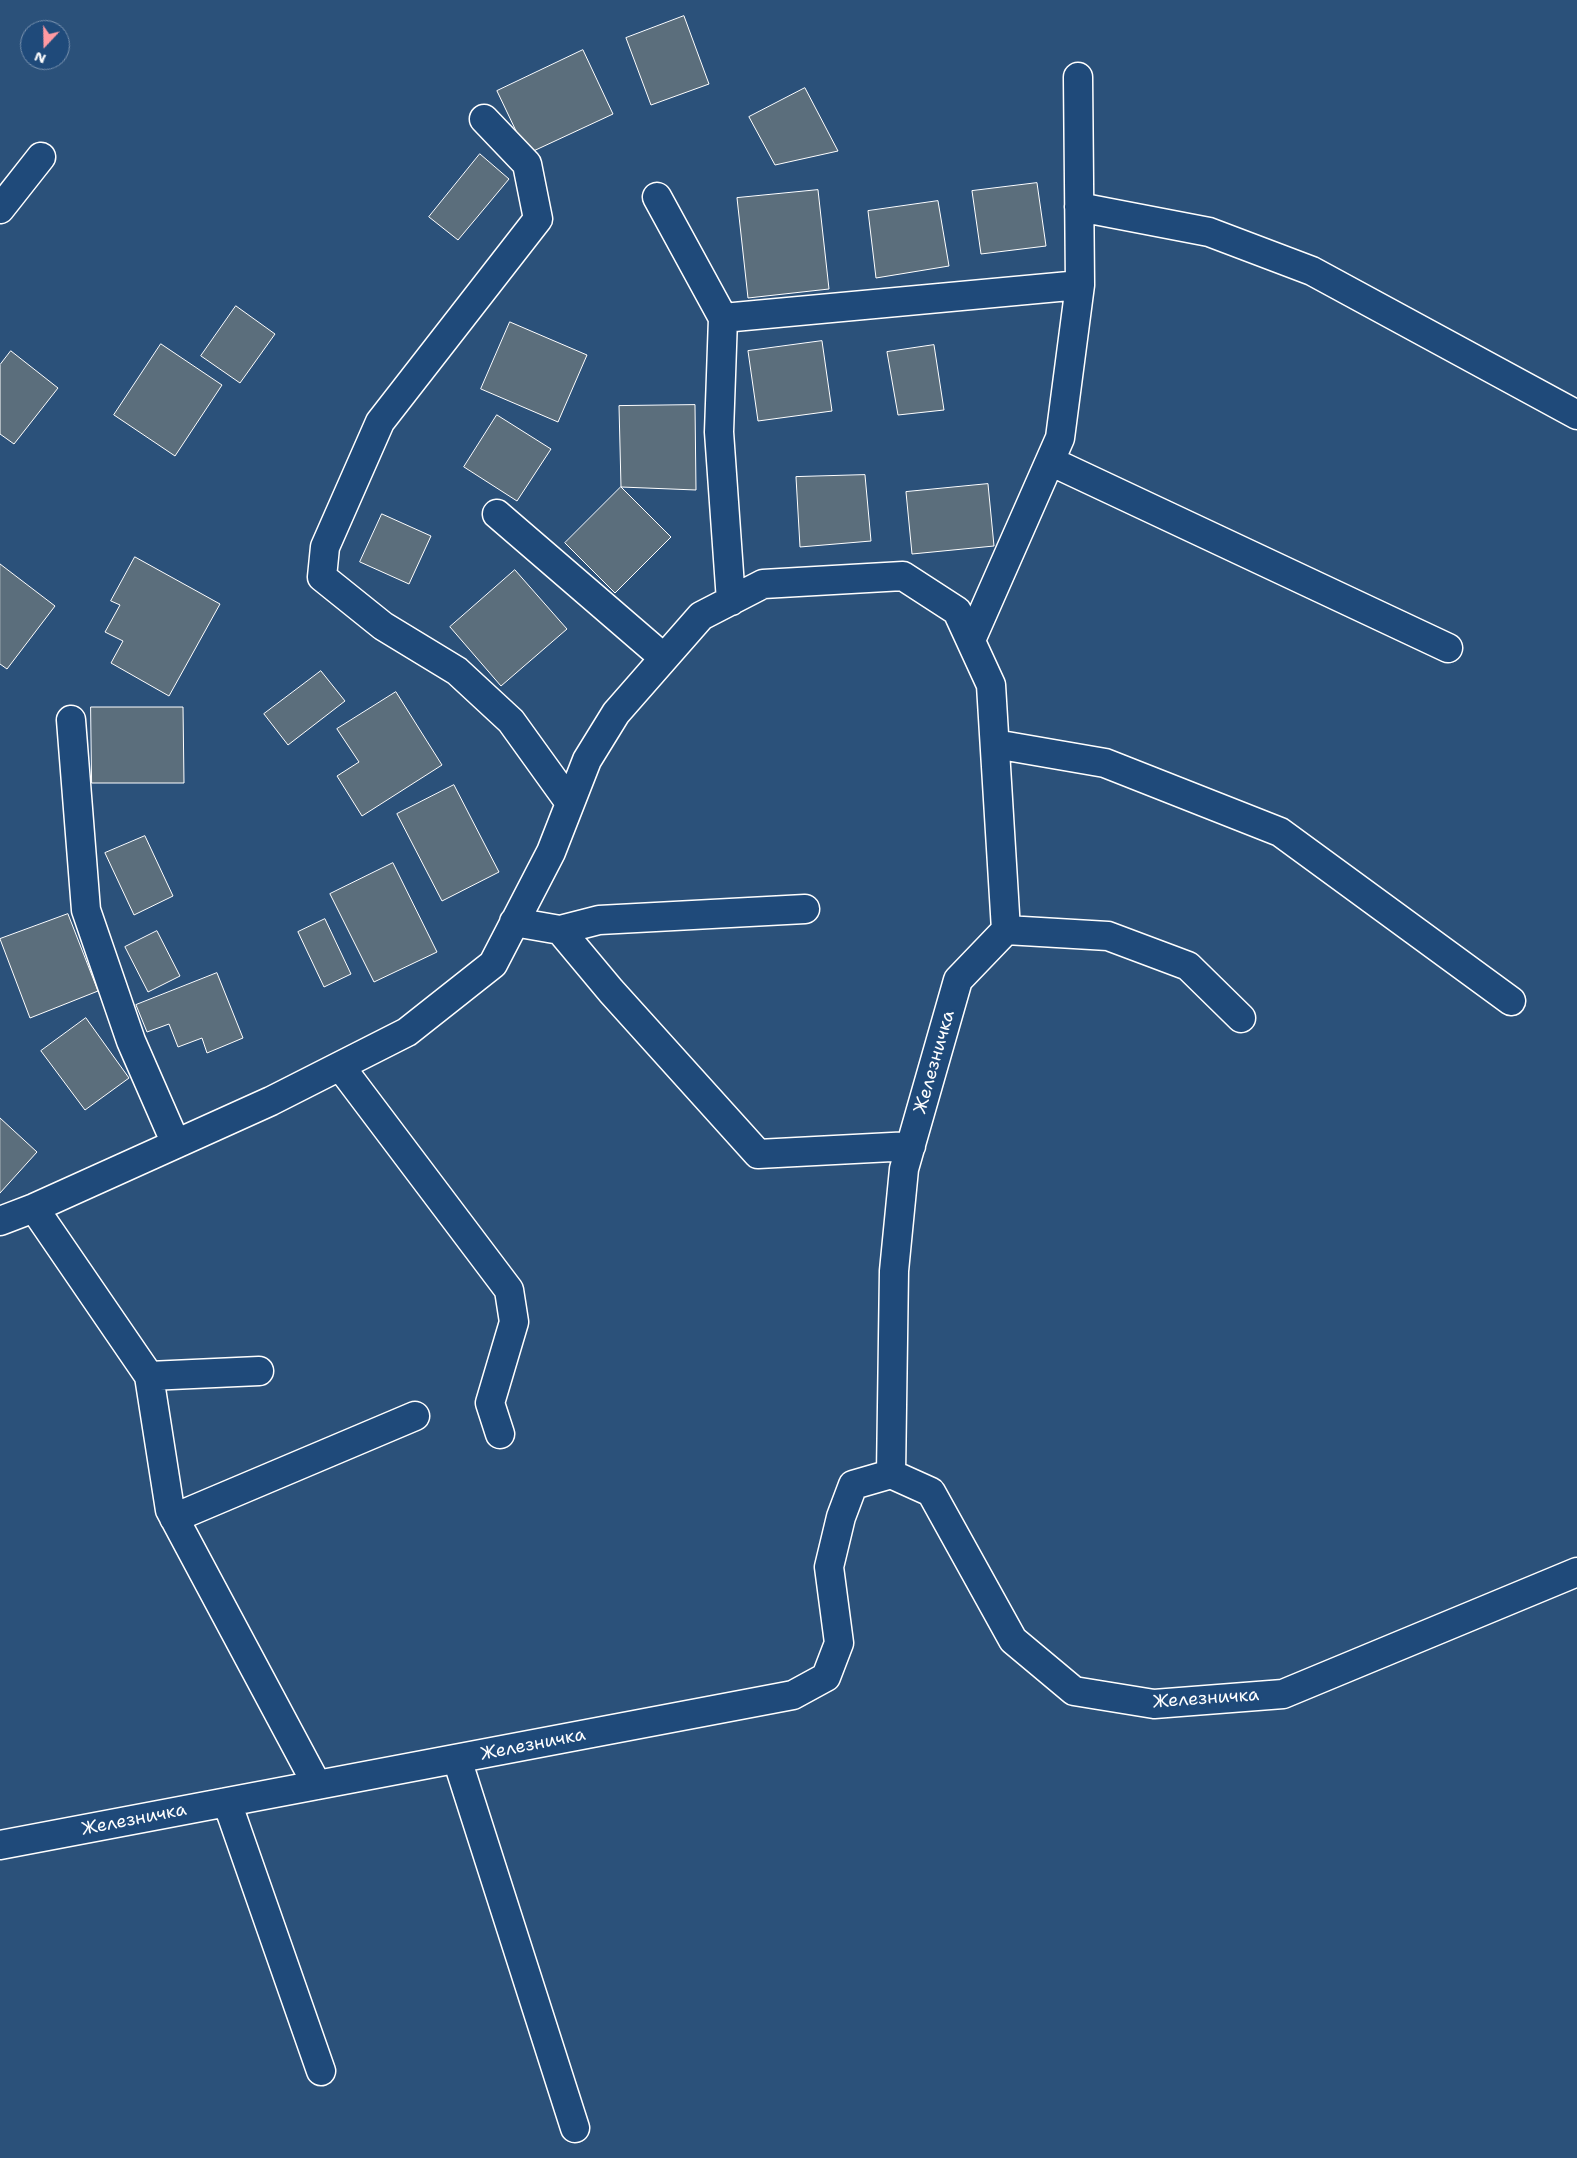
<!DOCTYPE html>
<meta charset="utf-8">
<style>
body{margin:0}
#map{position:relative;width:1577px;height:2158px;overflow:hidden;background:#2b517a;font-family:"Shantell Sans",sans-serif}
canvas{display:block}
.north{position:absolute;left:20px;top:20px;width:50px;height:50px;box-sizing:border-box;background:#1f4a7a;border:1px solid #7992af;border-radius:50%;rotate:201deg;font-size:14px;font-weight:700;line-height:20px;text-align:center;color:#fff}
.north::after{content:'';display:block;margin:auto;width:18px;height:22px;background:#ff9aa2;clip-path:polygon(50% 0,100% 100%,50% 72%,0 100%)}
</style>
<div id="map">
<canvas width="1577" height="2158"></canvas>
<div class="north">N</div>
</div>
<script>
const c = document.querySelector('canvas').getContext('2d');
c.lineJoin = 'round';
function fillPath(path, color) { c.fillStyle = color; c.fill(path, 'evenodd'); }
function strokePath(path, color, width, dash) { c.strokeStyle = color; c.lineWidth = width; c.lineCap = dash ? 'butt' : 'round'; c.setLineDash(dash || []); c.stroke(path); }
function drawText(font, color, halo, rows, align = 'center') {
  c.font = font + ' "Shantell Sans",sans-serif'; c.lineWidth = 5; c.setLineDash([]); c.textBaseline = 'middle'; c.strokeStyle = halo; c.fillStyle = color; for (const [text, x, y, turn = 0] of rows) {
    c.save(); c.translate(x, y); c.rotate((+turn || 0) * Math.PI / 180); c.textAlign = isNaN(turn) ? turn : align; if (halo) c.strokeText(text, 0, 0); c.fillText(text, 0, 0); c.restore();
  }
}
const building = new Path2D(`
 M 684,16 L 709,84 L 651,105 L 626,38 Z
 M 583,50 L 613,114 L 527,154 L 497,91 Z
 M 805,88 L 838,151 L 775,165 L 749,117 Z
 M 480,154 L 509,179 L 458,240 L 429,217 Z
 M 1037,183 L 1046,246 L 981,254 L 972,191 Z
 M 818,190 L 829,289 L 748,298 L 737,198 Z
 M 938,201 L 949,266 L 876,278 L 868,211 Z
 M 236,306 L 275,334 L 240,383 L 201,356 Z
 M 510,322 L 587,355 L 558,422 L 481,389 Z
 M 822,341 L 832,411 L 758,421 L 748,351 Z
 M 161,344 L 222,385 L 175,456 L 114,415 Z
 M 934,345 L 944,410 L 898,415 L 887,352 Z
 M 11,351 L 58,388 L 14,444 L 0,434 L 0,365 Z
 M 695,405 L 696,490 L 621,487 L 619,406 Z
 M 497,415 L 551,449 L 517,501 L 464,467 Z
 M 865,475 L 871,541 L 800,547 L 796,477 Z
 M 988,484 L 994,546 L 912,554 L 906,492 Z
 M 621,487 L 671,537 L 615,593 L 565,543 Z
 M 382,514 L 431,536 L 409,584 L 360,562 Z
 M 135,557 L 220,604 L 169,696 L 111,663 L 123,641 L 105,632 L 120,605 L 111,601 Z
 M 0,564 L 55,606 L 7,669 L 0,664 Z
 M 515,570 L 567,629 L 501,686 L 450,627 Z
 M 321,671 L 345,701 L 288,745 L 264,714 Z
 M 396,692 L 442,765 L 362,816 L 337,776 L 359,762 L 337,729 Z
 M 91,707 L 183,707 L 184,783 L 92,783 Z
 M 454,785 L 499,872 L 442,901 L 397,814 Z
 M 145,836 L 173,896 L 134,915 L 105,853 Z
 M 393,863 L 437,952 L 374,982 L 330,894 Z
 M 68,914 L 98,991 L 30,1018 L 0,939 Z
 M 325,919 L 351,974 L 324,987 L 298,932 Z
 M 157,931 L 180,976 L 148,992 L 125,947 Z
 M 217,973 L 243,1038 L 207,1053 L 202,1038 L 178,1047 L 169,1024 L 147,1032 L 136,1005 Z
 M 86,1018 L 129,1078 L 85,1110 L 41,1051 Z
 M 0,1118 L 37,1152 L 0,1193 Z`);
const minor = new Path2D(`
 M 484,119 L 527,164 L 538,219 L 380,422 L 325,547 L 322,577 L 383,626 L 457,671 L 511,721 L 570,803
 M 657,197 L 723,318 L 719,432 L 731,601
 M 1079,207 L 1209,232 L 1312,271 L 1577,415
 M 0,209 L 41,157
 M 723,318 L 1080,285
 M 1050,461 L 1448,648
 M 497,514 L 664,658
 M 971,640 L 1060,438 L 1080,285 L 1078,77
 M 71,720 L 86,910 L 131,1041 L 176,1144
 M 995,744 L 1105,763 L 1280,832 L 1511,1001
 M 514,922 L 560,930 L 599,920 L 805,909
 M 560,930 L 611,991 L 758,1154 L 911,1146
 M 1241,1018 L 1188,966 L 1108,936 L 1006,930 L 958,980 L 904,1169 L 894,1271 L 891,1474 L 931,1492 L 1013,1640 L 1074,1691 L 1154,1704 L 1283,1694 L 1577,1572
 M 340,1066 L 509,1290 L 514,1322 L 490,1403 L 500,1434
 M 34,1208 L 149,1376 L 170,1510 L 317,1785
 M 0,1221 L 34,1208 L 271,1101 L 407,1032 L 493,964 L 551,852 L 587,760 L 616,713 L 701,616 L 763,584 L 903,576 L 957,611 L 991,685 L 1006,930
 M 149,1376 L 259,1371
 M 174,1518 L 415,1416
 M 457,1759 L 575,2128
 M 227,1802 L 321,2071
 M 0,1845 L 793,1695 L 826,1677 L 839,1643 L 829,1567 L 841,1517 L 853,1485 L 891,1474`);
const streetNames = [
 ["Железничка",935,1062,-74],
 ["Железничка",1206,1699,-4],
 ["Железничка",533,1745,-11],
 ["Железничка",134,1820,-11]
];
fillPath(building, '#5b6e7c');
strokePath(building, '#fff', 1);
strokePath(minor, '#fff', 31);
strokePath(minor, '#1f4a7a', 28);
drawText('18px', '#fff', '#1f4a7a', streetNames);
</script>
